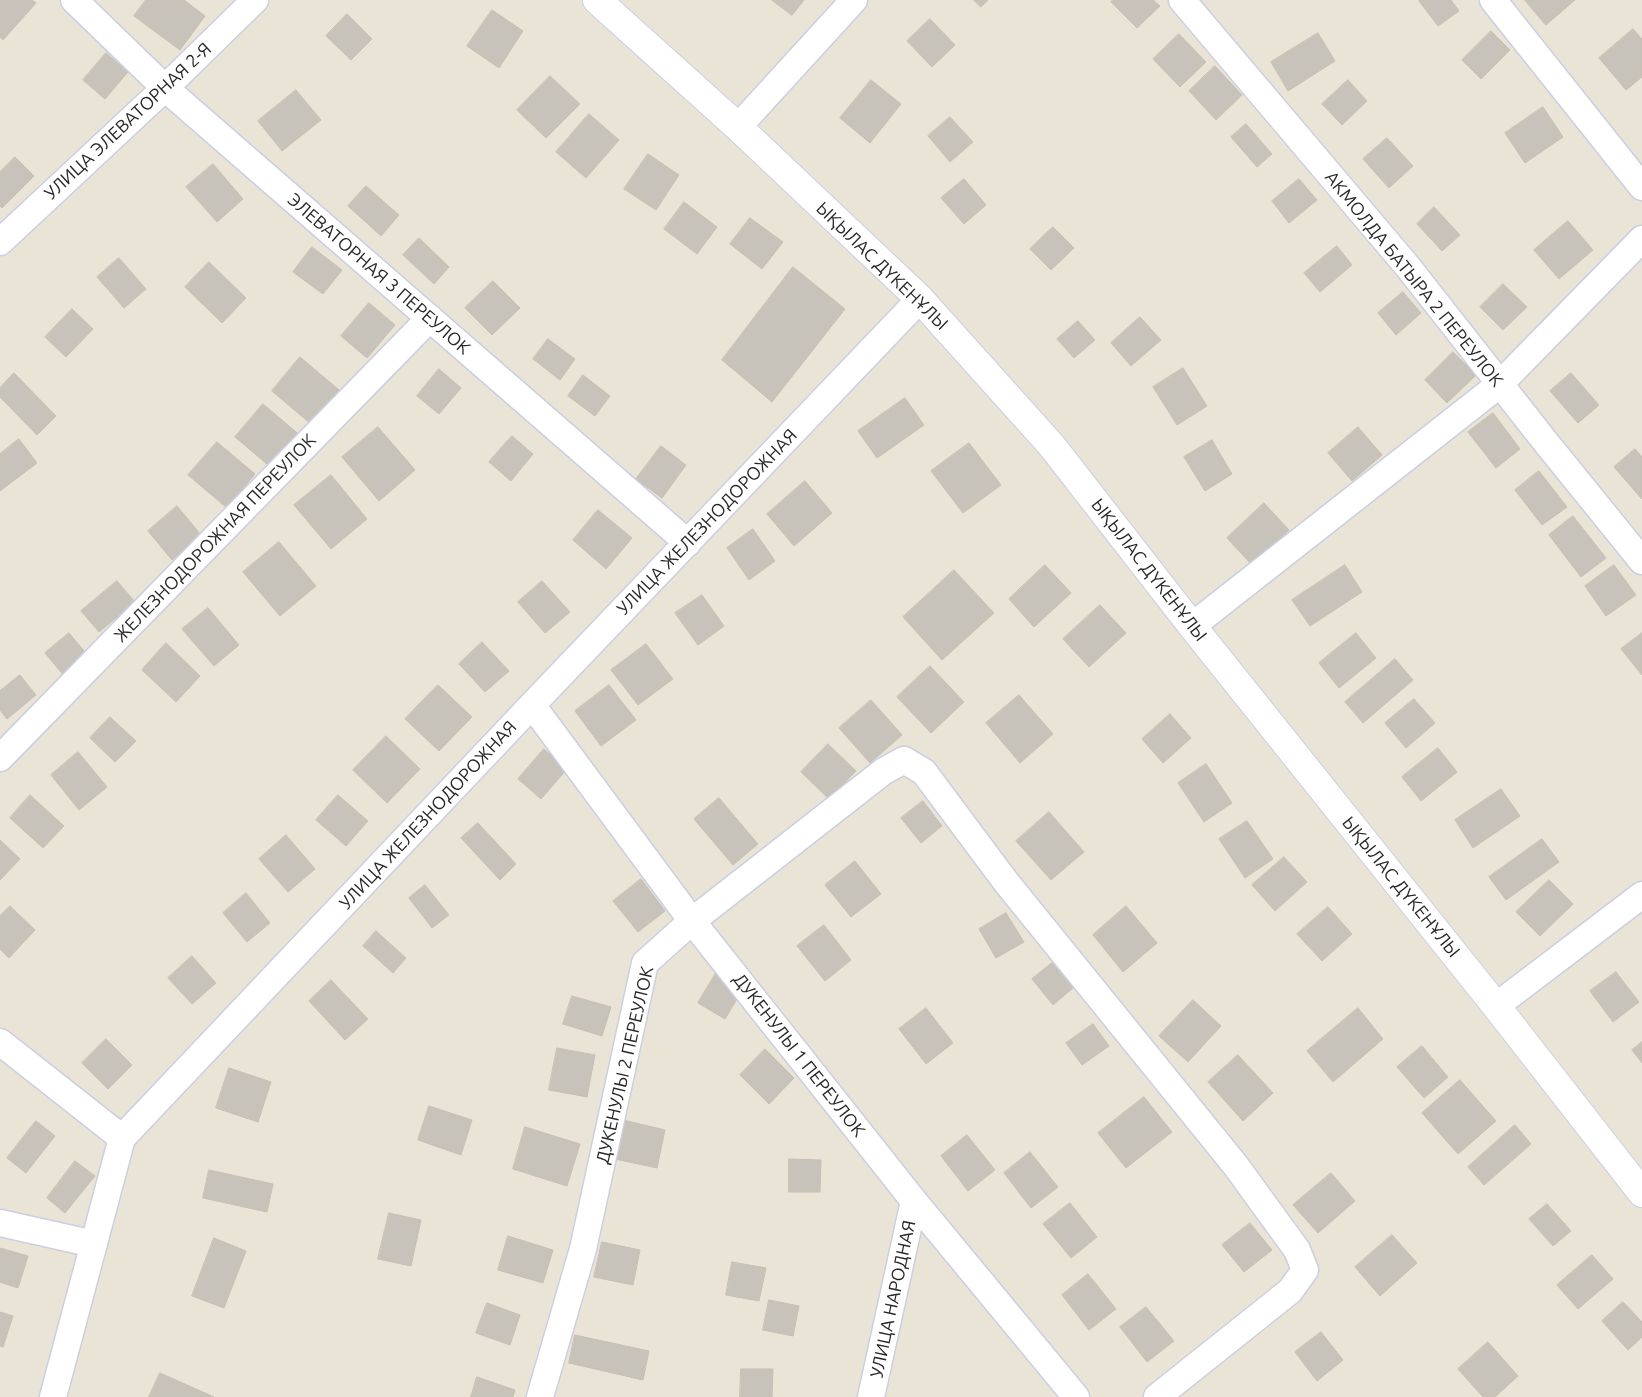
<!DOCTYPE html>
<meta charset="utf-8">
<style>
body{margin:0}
canvas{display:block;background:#eae4d7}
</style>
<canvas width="1642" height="1397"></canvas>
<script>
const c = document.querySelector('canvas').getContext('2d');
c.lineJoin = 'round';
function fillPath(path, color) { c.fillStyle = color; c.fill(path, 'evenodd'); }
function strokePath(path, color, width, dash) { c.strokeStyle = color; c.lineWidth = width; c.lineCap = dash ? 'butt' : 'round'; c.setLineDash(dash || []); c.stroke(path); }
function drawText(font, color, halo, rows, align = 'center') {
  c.font = font + ' Ubuntu,sans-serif'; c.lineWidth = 4; c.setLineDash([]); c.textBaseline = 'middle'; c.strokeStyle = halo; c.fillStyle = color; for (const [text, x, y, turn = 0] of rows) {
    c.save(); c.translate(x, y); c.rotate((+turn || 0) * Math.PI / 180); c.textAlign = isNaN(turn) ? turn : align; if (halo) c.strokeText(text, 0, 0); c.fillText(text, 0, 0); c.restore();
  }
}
const building = new Path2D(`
 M 0,0 L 32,0 L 36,3 L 3,40 L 0,37 Z
 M 146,0 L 184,0 L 205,16 L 180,50 L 134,16 Z
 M 772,0 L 804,0 L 792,15 Z
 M 974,0 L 988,0 L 981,7 Z
 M 1113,0 L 1153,0 L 1160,6 L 1137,28 L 1111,2 Z
 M 1421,0 L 1451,0 L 1459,11 L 1438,26 L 1419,1 Z
 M 1525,0 L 1575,0 L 1546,25 Z
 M 492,10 L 523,31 L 499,68 L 467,46 Z
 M 347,14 L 372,39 L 351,60 L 326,36 Z
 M 930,19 L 955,45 L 932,67 L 907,41 Z
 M 1633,29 L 1642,39 L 1642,77 L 1626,90 L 1599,58 Z
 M 1491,31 L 1510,50 L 1481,79 L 1462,60 Z
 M 1318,33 L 1335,61 L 1288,91 L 1271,62 Z
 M 1179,34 L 1206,62 L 1180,87 L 1153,59 Z
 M 106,53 L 128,72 L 105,99 L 83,80 Z
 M 1215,66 L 1242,95 L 1216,120 L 1189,91 Z
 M 550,76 L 580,104 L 546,138 L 517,110 Z
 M 871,80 L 901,104 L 870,143 L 840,118 Z
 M 1348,80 L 1367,101 L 1342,125 L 1322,104 Z
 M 296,90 L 321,120 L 282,151 L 258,121 Z
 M 1543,107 L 1563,137 L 1525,163 L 1505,133 Z
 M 589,114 L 619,140 L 586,178 L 556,152 Z
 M 950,117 L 973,142 L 950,162 L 928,136 Z
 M 1246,124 L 1272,154 L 1257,167 L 1231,137 Z
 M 1387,138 L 1413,166 L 1389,188 L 1363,159 Z
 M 648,154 L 679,175 L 656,210 L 624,189 Z
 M 15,157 L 34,176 L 2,208 L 0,206 L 0,172 Z
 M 213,164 L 243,199 L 217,222 L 186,187 Z
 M 964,179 L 986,205 L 964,224 L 941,198 Z
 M 1299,179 L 1317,200 L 1289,223 L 1272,201 Z
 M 366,186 L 399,215 L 381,236 L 348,206 Z
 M 684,202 L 717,227 L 697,254 L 664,229 Z
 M 1434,207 L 1460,235 L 1442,251 L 1417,224 Z
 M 750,218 L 783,242 L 762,269 L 730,244 Z
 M 1568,221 L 1593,250 L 1559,279 L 1534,250 Z
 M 1053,227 L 1074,248 L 1051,270 L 1030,249 Z
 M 419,238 L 449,267 L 434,284 L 403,255 Z
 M 1337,246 L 1352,265 L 1320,292 L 1304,273 Z
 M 312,247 L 342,270 L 323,294 L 293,272 Z
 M 119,258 L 146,289 L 124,308 L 97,277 Z
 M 209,262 L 246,298 L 222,323 L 185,287 Z
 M 793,267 L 845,309 L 772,402 L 722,360 Z
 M 493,281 L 520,308 L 492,335 L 465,308 Z
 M 1503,284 L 1527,307 L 1503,330 L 1480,307 Z
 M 1403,292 L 1421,313 L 1396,335 L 1378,313 Z
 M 369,303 L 395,325 L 367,358 L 341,336 Z
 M 72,309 L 93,329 L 66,357 L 45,337 Z
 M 1140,317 L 1161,340 L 1131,366 L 1111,343 Z
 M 1078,321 L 1095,340 L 1074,358 L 1057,339 Z
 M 548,339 L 575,359 L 560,380 L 533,359 Z
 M 1453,352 L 1476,375 L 1447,403 L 1425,380 Z
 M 300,357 L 339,390 L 311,424 L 272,391 Z
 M 1183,368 L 1207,406 L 1177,425 L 1153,387 Z
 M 439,369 L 461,388 L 439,414 L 417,396 Z
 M 14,373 L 56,416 L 37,435 L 0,397 L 0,388 Z
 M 1571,373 L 1599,405 L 1578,423 L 1550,391 Z
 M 583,375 L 610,396 L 595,416 L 568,396 Z
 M 905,398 L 924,425 L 877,458 L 858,431 Z
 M 263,404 L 302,437 L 274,470 L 235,437 Z
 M 1493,413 L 1520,449 L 1496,468 L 1468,432 Z
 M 378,427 L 415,470 L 379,501 L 342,457 Z
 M 1358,427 L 1382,455 L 1352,481 L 1328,453 Z
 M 512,436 L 533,454 L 511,481 L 489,462 Z
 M 19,439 L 37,463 L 0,491 L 0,454 Z
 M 1212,440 L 1232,474 L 1205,491 L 1184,457 Z
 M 217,442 L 255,474 L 227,508 L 188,475 Z
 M 969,443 L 1001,485 L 963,513 L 931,471 Z
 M 661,446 L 686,465 L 662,498 L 636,479 Z
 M 1635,449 L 1642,457 L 1642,499 L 1614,467 Z
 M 1539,471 L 1567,507 L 1542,525 L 1515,490 Z
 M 331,475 L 367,519 L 331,549 L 294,505 Z
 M 805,481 L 832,513 L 794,546 L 767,514 Z
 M 1264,503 L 1289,530 L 1252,565 L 1227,538 Z
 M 177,506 L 201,535 L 172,560 L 148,531 Z
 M 598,510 L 632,538 L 606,569 L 573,540 Z
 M 1573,516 L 1606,558 L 1581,577 L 1549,535 Z
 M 753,529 L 775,561 L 749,580 L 727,548 Z
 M 279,542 L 316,586 L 280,616 L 243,572 Z
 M 1045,565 L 1071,593 L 1034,627 L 1009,599 Z
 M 1345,565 L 1362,592 L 1310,626 L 1292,600 Z
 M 1614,565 L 1636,595 L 1606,616 L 1585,586 Z
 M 954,570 L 994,613 L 942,660 L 903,617 Z
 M 117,581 L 135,602 L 99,632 L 81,611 Z
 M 542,581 L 570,612 L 545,633 L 518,602 Z
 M 702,595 L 724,626 L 698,645 L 675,613 Z
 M 1100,605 L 1126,633 L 1089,667 L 1063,639 Z
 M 208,608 L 239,645 L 214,666 L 182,629 Z
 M 69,633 L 90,658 L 66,678 L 45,653 Z
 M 1356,633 L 1376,658 L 1339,688 L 1319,663 Z
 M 1642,633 L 1642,675 L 1621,649 Z
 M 482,642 L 509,671 L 485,692 L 459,664 Z
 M 166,643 L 200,676 L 176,702 L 142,670 Z
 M 646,644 L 673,679 L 638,705 L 611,670 Z
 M 1395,659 L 1413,680 L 1363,723 L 1345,702 Z
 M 930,666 L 964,702 L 931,733 L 897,697 Z
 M 20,675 L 36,695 L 7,719 L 0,710 L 0,691 Z
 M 438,685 L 472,717 L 439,751 L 405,719 Z
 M 609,685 L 636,720 L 601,746 L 575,711 Z
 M 1019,695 L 1053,734 L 1020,763 L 986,723 Z
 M 1414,699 L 1435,723 L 1406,748 L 1385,723 Z
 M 871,700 L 902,735 L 870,763 L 839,728 Z
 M 1170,714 L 1191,738 L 1163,763 L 1142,739 Z
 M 110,717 L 136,741 L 115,762 L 90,738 Z
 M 386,736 L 420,769 L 387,803 L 353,770 Z
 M 828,744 L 856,771 L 829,799 L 801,772 Z
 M 1438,748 L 1457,772 L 1421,801 L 1402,777 Z
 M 544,749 L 567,769 L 541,799 L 518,779 Z
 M 78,752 L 107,787 L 79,810 L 51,775 Z
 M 1206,764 L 1232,803 L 1204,822 L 1178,783 Z
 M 1501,789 L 1520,816 L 1473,848 L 1455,820 Z
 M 30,795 L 64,826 L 43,848 L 10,818 Z
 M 338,795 L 368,821 L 346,846 L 316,820 Z
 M 719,798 L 758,844 L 733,865 L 694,819 Z
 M 923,801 L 942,826 L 921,843 L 901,818 Z
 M 1049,812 L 1084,852 L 1051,880 L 1016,841 Z
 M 1247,821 L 1273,859 L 1245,878 L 1219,839 Z
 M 478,823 L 516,864 L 500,880 L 461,838 Z
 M 286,835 L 315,869 L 288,892 L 259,859 Z
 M 1542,839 L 1559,862 L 1506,900 L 1489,877 Z
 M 0,840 L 20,859 L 0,880 Z
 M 1284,857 L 1307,882 L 1275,911 L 1252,885 Z
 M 855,861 L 881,894 L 851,917 L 825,885 Z
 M 641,879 L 665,911 L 638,932 L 613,901 Z
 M 1549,880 L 1573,904 L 1540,936 L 1516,912 Z
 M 425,885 L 449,915 L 432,928 L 409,898 Z
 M 246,893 L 270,923 L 247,942 L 223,913 Z
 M 10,906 L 35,930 L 9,958 L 0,949 L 0,916 Z
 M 1126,906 L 1157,943 L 1123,972 L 1093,935 Z
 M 1328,907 L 1352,934 L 1322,961 L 1297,934 Z
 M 1006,913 L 1024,942 L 996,958 L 979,929 Z
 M 824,925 L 851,960 L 825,981 L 797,946 Z
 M 376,931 L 406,958 L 393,973 L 363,946 Z
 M 192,956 L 216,983 L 192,1004 L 168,978 Z
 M 1052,963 L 1073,988 L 1053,1005 L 1032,979 Z
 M 1616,972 L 1639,1002 L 1613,1022 L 1590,991 Z
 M 716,973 L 743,989 L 725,1019 L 698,1003 Z
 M 331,980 L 368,1019 L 345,1040 L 309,1001 Z
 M 572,996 L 611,1007 L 602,1036 L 563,1024 Z
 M 1193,1000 L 1221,1026 L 1188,1062 L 1159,1036 Z
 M 926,1008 L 953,1043 L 926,1064 L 899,1029 Z
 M 1358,1008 L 1383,1039 L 1333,1082 L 1307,1051 Z
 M 1093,1024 L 1109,1046 L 1082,1065 L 1066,1043 Z
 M 106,1039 L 132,1065 L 108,1089 L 82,1063 Z
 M 1642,1042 L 1642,1063 L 1632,1050 Z
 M 1422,1046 L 1448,1077 L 1424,1098 L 1397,1067 Z
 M 557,1048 L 595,1055 L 587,1097 L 549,1090 Z
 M 765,1049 L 794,1078 L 769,1104 L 740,1075 Z
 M 1238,1055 L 1273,1093 L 1243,1121 L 1208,1082 Z
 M 229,1068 L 271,1082 L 258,1122 L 216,1108 Z
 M 1460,1080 L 1496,1121 L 1458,1154 L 1422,1113 Z
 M 1144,1097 L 1172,1132 L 1126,1168 L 1098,1133 Z
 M 429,1106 L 472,1120 L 461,1155 L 418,1140 Z
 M 623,1120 L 665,1130 L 657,1168 L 615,1159 Z
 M 36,1121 L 55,1136 L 26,1173 L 7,1158 Z
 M 1515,1125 L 1531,1144 L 1484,1185 L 1468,1167 Z
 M 525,1127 L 580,1144 L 567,1186 L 513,1169 Z
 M 967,1135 L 995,1170 L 968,1191 L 941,1156 Z
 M 1030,1152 L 1058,1187 L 1031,1208 L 1004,1173 Z
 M 789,1159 L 821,1160 L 820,1192 L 789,1192 Z
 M 75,1161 L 95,1176 L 65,1213 L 47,1198 Z
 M 209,1170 L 273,1184 L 267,1212 L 203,1198 Z
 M 1331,1173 L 1355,1201 L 1318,1233 L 1293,1205 Z
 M 1070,1203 L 1097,1237 L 1071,1258 L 1043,1224 Z
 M 1547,1204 L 1571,1231 L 1553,1246 L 1529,1219 Z
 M 389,1213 L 421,1220 L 411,1266 L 378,1259 Z
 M 1250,1223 L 1272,1250 L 1244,1272 L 1222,1245 Z
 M 1392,1235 L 1417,1263 L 1380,1296 L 1355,1267 Z
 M 508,1236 L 553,1250 L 543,1283 L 498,1270 Z
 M 214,1238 L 246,1251 L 224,1308 L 192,1296 Z
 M 602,1242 L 640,1250 L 633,1285 L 594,1277 Z
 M 0,1248 L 28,1256 L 18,1288 L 0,1282 Z
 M 1592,1255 L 1613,1279 L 1578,1309 L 1557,1285 Z
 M 732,1262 L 766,1268 L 759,1301 L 726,1295 Z
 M 1088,1274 L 1116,1309 L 1089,1330 L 1062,1295 Z
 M 769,1300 L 799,1306 L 793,1336 L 763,1330 Z
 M 1623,1302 L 1642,1322 L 1642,1337 L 1628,1350 L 1602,1321 Z
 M 487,1303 L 520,1315 L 510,1345 L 476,1333 Z
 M 1146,1307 L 1174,1341 L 1147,1362 L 1120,1327 Z
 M 0,1312 L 13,1316 L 3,1347 L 0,1346 Z
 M 1321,1332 L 1343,1360 L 1317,1381 L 1295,1352 Z
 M 575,1335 L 649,1351 L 643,1380 L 569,1363 Z
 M 1488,1342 L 1518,1376 L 1495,1397 L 1483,1397 L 1458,1369 Z
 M 741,1369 L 773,1369 L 772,1397 L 740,1397 Z
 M 160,1373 L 214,1397 L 149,1397 Z
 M 477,1377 L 515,1390 L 513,1397 L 471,1397 Z`);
const minor = new Path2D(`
 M 74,0 L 165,88 L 688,543
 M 1182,0 L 1408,267 L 1544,440 L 1642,561
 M 1493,0 L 1642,187
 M 738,127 L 854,0
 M 0,242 L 165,88 L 255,0
 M 1192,626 L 1500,384 L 1642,239
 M 532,705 L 692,921 L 914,1201 L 1076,1397
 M 0,758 L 430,318
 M 1496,1006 L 1642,895
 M 0,1042 L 122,1138
 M 0,1223 L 94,1244
 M 53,1397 L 122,1138 L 532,705 L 920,299
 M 540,1397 L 583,1249 L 645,963 L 692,921 L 884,771 L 904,760 L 924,772 L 1006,882 L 1236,1166 L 1297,1250 L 1305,1270 L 1290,1291 L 1157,1397
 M 871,1397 L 914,1201`);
const tertiary = new Path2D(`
 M 597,0 L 738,127 L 920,299 L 1052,446 L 1192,626 L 1496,1006 L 1642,1193`);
const streetNames = [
 ["УЛИЦА ЭЛЕВАТОРНАЯ 2-Я",128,121,-43],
 ["ЫҚЫЛАС ДҮКЕНҰЛЫ",882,266,44],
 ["ЭЛЕВАТОРНАЯ 3 ПЕРЕУЛОК",379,274,41],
 ["АКМОЛДА БАТЫРА 2 ПЕРЕУЛОК",1414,279,51],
 ["УЛИЦА ЖЕЛЕЗНОДОРОЖНАЯ",707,522,-46],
 ["ЖЕЛЕЗНОДОРОЖНАЯ ПЕРЕУЛОК",215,538,-46],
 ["ЫҚЫЛАС ДҮКЕНҰЛЫ",1149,570,52],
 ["УЛИЦА ЖЕЛЕЗНОДОРОЖНАЯ",428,815,-47],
 ["ЫҚЫЛАС ДҮКЕНҰЛЫ",1401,887,51],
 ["ДУКЕНУЛЫ 1 ПЕРЕУЛОК",799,1055,52],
 ["ДУКЕНУЛЫ 2 ПЕРЕУЛОК",625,1065,-77],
 ["УЛИЦА НАРОДНАЯ",893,1299,-78]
];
fillPath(building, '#c8c3ba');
strokePath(building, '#c5c0b1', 1);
strokePath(minor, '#cccee1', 29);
strokePath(tertiary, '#cccee1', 30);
strokePath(minor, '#fff', 26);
strokePath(tertiary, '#fff', 28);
drawText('18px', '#272727', '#fff', streetNames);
</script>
